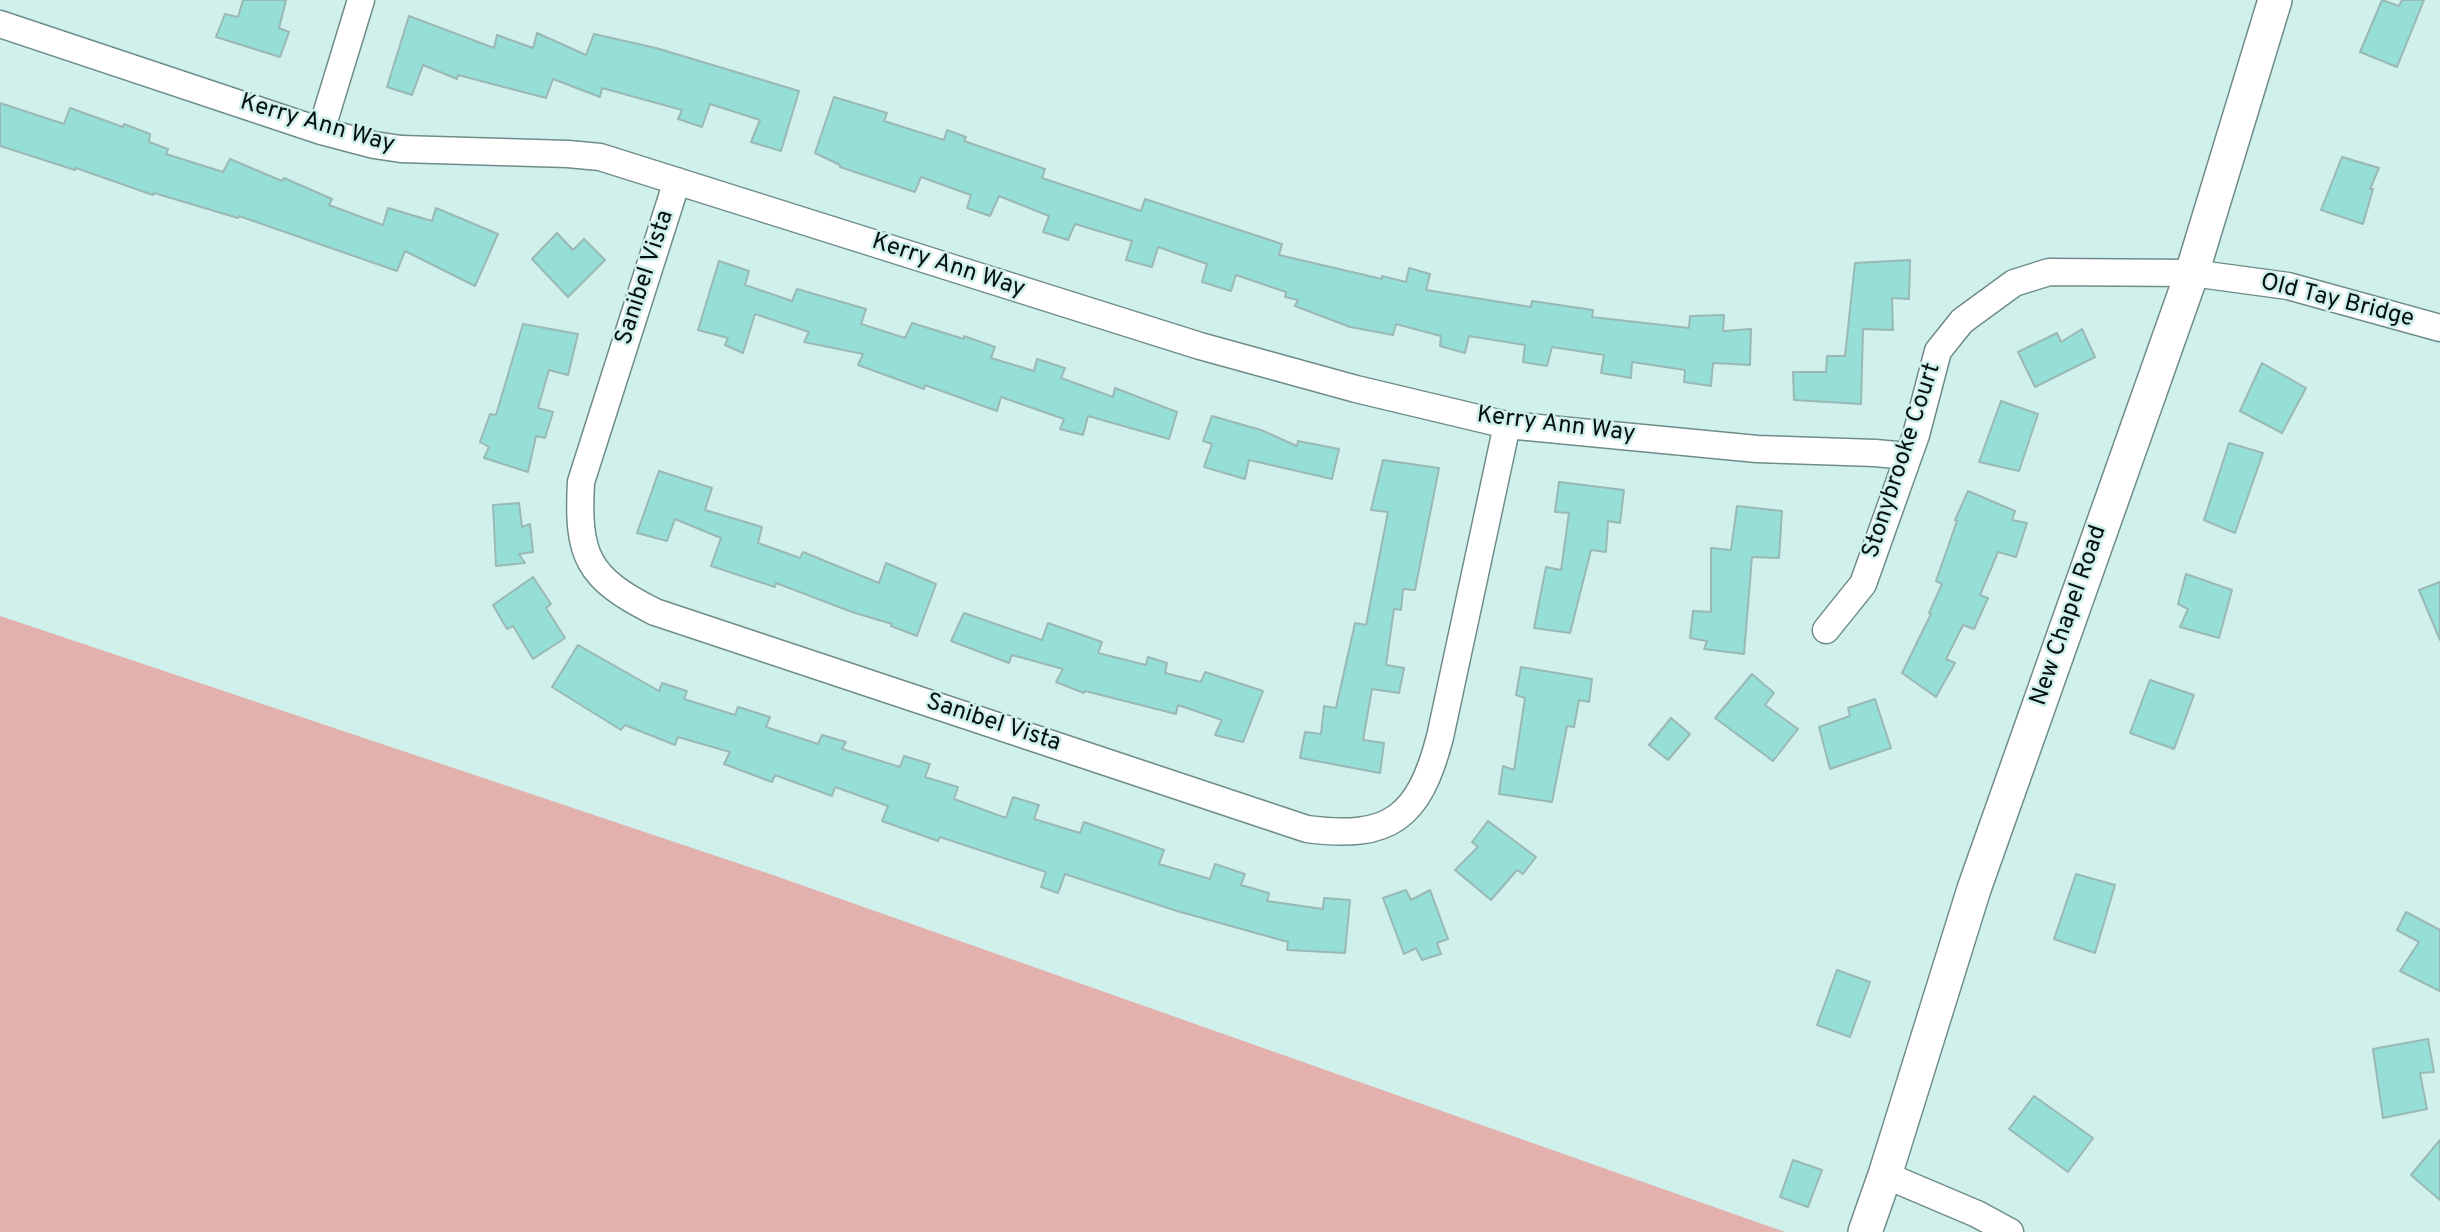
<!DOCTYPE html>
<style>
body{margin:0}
canvas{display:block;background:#d0f0ec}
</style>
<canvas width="2440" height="1232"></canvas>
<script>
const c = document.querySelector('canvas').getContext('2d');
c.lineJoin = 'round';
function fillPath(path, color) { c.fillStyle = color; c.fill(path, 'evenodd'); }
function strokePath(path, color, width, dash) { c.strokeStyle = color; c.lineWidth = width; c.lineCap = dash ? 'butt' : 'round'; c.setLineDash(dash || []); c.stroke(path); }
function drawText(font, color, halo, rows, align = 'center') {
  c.font = font + ' Overpass,sans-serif'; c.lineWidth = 5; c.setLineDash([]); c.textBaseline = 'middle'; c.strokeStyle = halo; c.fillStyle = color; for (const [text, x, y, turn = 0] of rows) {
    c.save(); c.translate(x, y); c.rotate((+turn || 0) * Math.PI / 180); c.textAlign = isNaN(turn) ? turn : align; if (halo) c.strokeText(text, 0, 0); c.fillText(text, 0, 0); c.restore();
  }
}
const green = new Path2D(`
 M 0,616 L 770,874 L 1785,1232 L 0,1232 Z`);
const building = new Path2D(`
 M 243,0 L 286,0 L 279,28 L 289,32 L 280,57 L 216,37 L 225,14 L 238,17 Z
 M 2382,0 L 2399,6 L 2402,0 L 2424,0 L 2397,67 L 2360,52 Z
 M 409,16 L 494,48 L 497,35 L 533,48 L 537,33 L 586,55 L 594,34 L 656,48 L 799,91 L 781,151 L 751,142 L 760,120 L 710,104 L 702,127 L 678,119 L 682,110 L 602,88 L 600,97 L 553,79 L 546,98 L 458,75 L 457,79 L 423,65 L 412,95 L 387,87 Z
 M 834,97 L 887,113 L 884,121 L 944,140 L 947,130 L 966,137 L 964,141 L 1045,169 L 1042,178 L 1141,211 L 1145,199 L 1282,244 L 1279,255 L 1382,279 L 1382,276 L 1406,282 L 1409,268 L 1430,274 L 1426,290 L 1531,307 L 1532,301 L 1593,310 L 1592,317 L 1689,328 L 1690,316 L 1724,315 L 1723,331 L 1751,329 L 1750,365 L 1713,363 L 1711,386 L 1684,382 L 1685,370 L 1632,362 L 1631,378 L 1601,373 L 1604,355 L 1552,347 L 1547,366 L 1523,362 L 1525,345 L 1469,336 L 1465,353 L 1440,346 L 1441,336 L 1396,324 L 1393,335 L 1350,327 L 1295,306 L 1298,300 L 1285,297 L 1286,292 L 1236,275 L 1231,291 L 1202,282 L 1207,264 L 1158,247 L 1152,267 L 1126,260 L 1132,241 L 1075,224 L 1068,240 L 1043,232 L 1049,216 L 999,196 L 990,216 L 967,208 L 971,195 L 921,177 L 915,192 L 840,167 L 840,165 L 815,153 Z
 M 0,103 L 64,124 L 70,108 L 123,127 L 124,124 L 150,134 L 149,142 L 168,149 L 166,154 L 223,172 L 230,159 L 282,181 L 284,178 L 332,199 L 329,205 L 383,225 L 388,208 L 432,221 L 436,208 L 498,234 L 475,286 L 405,251 L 397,271 L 239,216 L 238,218 L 154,193 L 153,195 L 76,168 L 75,170 L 0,146 Z
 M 2342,157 L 2379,168 L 2370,189 L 2373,189 L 2363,224 L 2321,210 Z
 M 557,233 L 573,250 L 584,239 L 605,260 L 568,297 L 532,259 Z
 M 1910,260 L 1909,299 L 1892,298 L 1893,330 L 1863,329 L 1861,404 L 1794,400 L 1793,372 L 1826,372 L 1827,356 L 1845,356 L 1855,263 Z
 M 719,261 L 749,271 L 745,285 L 792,301 L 797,289 L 866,309 L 861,324 L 905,338 L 912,323 L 964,339 L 964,336 L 995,347 L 991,358 L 1034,371 L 1037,359 L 1065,368 L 1061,378 L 1113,397 L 1115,388 L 1177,412 L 1169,439 L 1088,416 L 1083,435 L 1060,429 L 1064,419 L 1001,397 L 997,411 L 925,385 L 924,389 L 858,365 L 863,354 L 804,342 L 809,332 L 755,314 L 743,353 L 725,345 L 728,338 L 698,330 Z
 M 523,324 L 578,334 L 568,375 L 549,370 L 538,408 L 553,412 L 545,438 L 536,436 L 528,472 L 484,458 L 489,447 L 480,442 L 490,414 L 496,415 Z
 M 2082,329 L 2095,357 L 2035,387 L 2018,352 L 2057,333 L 2061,342 Z
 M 2262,363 L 2306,388 L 2282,433 L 2240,411 Z
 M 2001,401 L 2038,414 L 2019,471 L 1979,462 Z
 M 1212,416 L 1261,430 L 1297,446 L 1298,441 L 1339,449 L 1332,479 L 1249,460 L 1245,479 L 1204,467 L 1212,444 L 1203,441 Z
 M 2229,443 L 2263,453 L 2235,533 L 2204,520 Z
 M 1383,460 L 1439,468 L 1415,590 L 1403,589 L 1401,610 L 1394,609 L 1386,665 L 1404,668 L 1399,693 L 1372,689 L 1363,740 L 1384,743 L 1380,773 L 1300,758 L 1305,732 L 1321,734 L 1324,706 L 1336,708 L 1355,623 L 1366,625 L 1388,512 L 1371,510 Z
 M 659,471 L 712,488 L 705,510 L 762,527 L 758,543 L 800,558 L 803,552 L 879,583 L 886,563 L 936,584 L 917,636 L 891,626 L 892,624 L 852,612 L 776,583 L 775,587 L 711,566 L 721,538 L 675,519 L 667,541 L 637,533 Z
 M 1559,482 L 1624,490 L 1620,523 L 1608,521 L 1606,552 L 1591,550 L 1570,633 L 1534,628 L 1546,567 L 1561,570 L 1569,513 L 1555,512 Z
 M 1968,491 L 2015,511 L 2012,520 L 2027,523 L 2016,557 L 1998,552 L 1980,595 L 1988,598 L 1974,629 L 1963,625 L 1946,659 L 1955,663 L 1936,697 L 1902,673 L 1931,614 L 1929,613 L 1942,584 L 1936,581 L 1957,521 L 1955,520 Z
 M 519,503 L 522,527 L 530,524 L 533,552 L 519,554 L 525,563 L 496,566 L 493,505 Z
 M 1737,506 L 1782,511 L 1779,558 L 1752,557 L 1744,654 L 1704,649 L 1707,641 L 1690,638 L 1693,611 L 1711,612 L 1711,548 L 1731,550 Z
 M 2186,574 L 2232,590 L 2219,638 L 2180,627 L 2188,609 L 2178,604 Z
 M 533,577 L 551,604 L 546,608 L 565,638 L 533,659 L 513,626 L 507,629 L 493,605 Z
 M 2440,582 L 2440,640 L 2419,590 Z
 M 964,613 L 1042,640 L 1048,623 L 1102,642 L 1098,653 L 1146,665 L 1148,657 L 1167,663 L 1165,673 L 1201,682 L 1205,672 L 1263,691 L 1243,742 L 1215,735 L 1222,720 L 1178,705 L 1176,714 L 1085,691 L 1084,693 L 1056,682 L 1063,669 L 1012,655 L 1009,663 L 951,641 Z
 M 578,645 L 659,691 L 662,683 L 687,691 L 684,699 L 735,715 L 738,707 L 770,717 L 766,727 L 818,744 L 822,735 L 846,742 L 842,749 L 900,767 L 904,756 L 930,764 L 925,777 L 958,787 L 954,799 L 1006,818 L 1013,797 L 1039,805 L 1034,819 L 1080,833 L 1084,822 L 1164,850 L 1159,864 L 1210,879 L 1215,864 L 1245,874 L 1241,885 L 1269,893 L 1267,901 L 1323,909 L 1324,898 L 1350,900 L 1345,953 L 1287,950 L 1288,942 L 1177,911 L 1065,874 L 1058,893 L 1041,887 L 1046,872 L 940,837 L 938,841 L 882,821 L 888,806 L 835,787 L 832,796 L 775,775 L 772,782 L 724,764 L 730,752 L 678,737 L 675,745 L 625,725 L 621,730 L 552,687 Z
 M 1521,667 L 1592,679 L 1589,702 L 1579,700 L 1574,727 L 1567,726 L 1552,802 L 1499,794 L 1503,766 L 1514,770 L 1525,698 L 1516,695 Z
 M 1752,674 L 1774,693 L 1765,705 L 1798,729 L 1773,761 L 1715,718 Z
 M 2150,680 L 2194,695 L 2174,749 L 2130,733 Z
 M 1875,699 L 1891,748 L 1830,769 L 1819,727 L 1850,716 L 1848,708 Z
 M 1671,718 L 1690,734 L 1668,760 L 1649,745 Z
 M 1488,821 L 1536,857 L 1523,874 L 1517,870 L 1491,900 L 1455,870 L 1478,847 L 1472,842 Z
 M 2076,874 L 2115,885 L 2095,953 L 2054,939 Z
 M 1406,890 L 1411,900 L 1430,890 L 1448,939 L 1437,943 L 1441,954 L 1422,960 L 1416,948 L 1404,954 L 1383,898 Z
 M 2406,912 L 2440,930 L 2440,991 L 2400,971 L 2419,942 L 2397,930 Z
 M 1837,970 L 1870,982 L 1850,1037 L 1817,1025 Z
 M 2428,1039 L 2434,1072 L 2420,1073 L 2427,1109 L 2383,1118 L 2373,1049 Z
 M 2034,1096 L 2093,1138 L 2068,1172 L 2009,1129 Z
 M 2440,1140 L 2440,1200 L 2411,1175 Z
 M 1793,1160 L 1822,1170 L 1808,1207 L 1780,1197 Z`);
const minor = new Path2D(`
 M 0,24 L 321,131 L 374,145 L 401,149 L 568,154 L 600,157 L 1200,346 L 1356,389 L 1507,425 L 1757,449 L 1875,453 L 1908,456
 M 321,131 L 361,0
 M 677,181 L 581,482 C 577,556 587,578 655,612 L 1307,829 C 1390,840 1419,818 1440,737 L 1507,425
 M 1826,630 L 1863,584 L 1916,435 L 1938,351 L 1962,321 L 2014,283 L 2049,272 L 2192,273 L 2288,286 L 2440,328
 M 1885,1175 L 1977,1214 L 2010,1232`);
const tertiary = new Path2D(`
 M 1865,1232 L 1885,1175 L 1974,889 L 2192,273 L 2275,0`);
const streetNames = [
 ["Kerry Ann Way",317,125,16],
 ["Kerry Ann Way",948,267,18],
 ["Sanibel Vista",646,278,-72],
 ["Old Tay Bridge",2337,302,14],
 ["Kerry Ann Way",1556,426,7],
 ["Stonybrooke Court",1903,461,-72],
 ["New Chapel Road",2070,616,-71],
 ["Sanibel Vista",993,724,18]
];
fillPath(green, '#e3b1ad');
fillPath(building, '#96dfd7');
strokePath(building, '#9ab8b5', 2);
strokePath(minor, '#6f8c89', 29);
strokePath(tertiary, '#6f8c89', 36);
strokePath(minor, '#fff', 26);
strokePath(tertiary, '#fff', 33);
drawText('24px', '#05100f', '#d0f0ec', streetNames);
</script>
